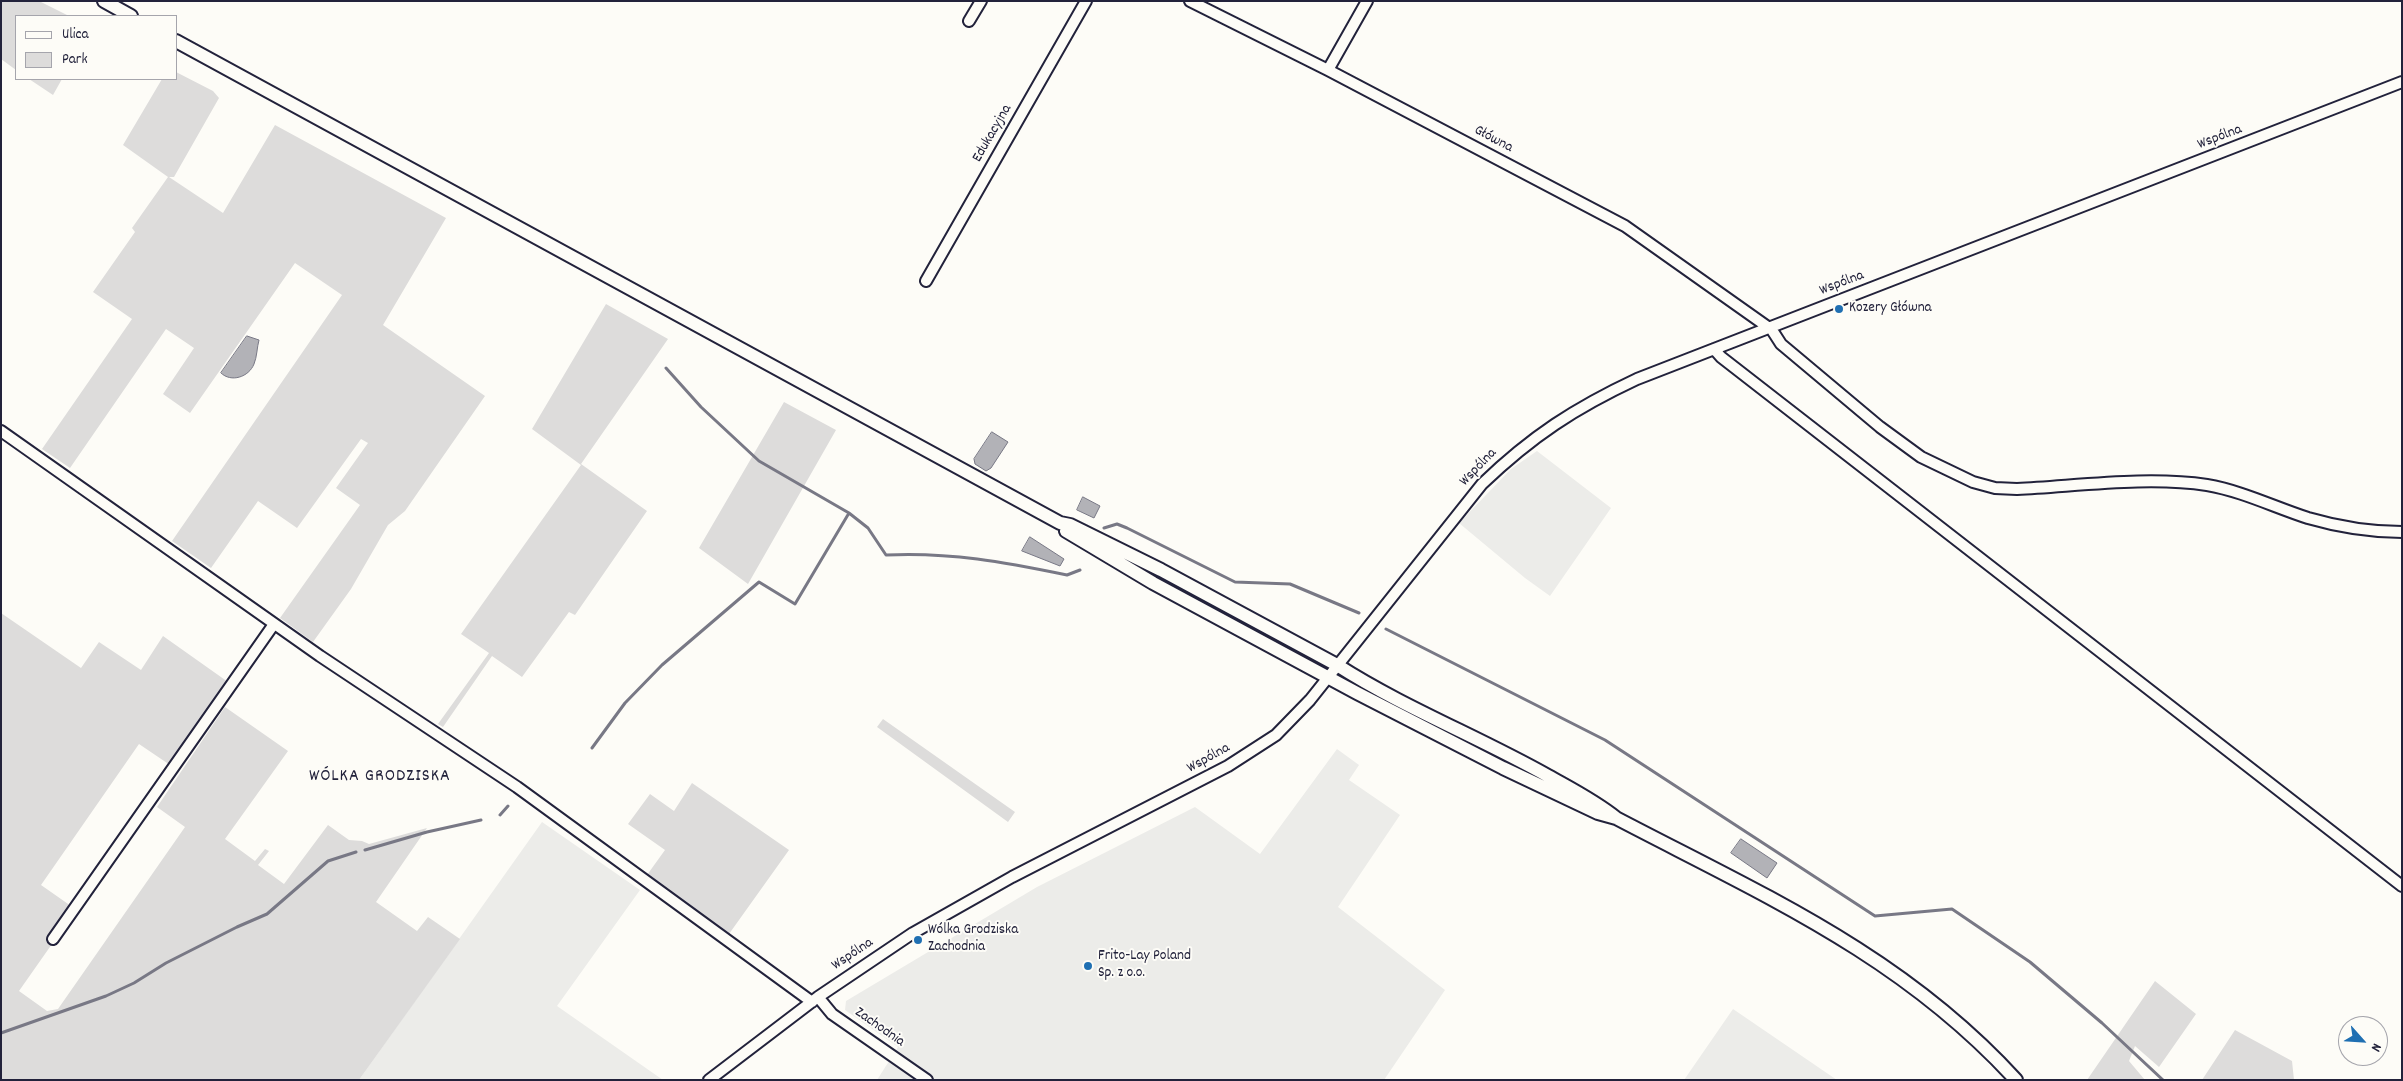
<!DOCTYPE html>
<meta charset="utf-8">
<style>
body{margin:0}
#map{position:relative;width:2403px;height:1081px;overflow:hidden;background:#fdfcf7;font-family:Dekko,sans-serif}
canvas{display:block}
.frame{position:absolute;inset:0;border:2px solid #22223b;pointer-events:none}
.legend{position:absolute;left:15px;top:15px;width:162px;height:65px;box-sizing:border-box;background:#fdfcf7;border:1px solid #a5a5ac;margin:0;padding:6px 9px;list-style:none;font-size:15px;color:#22223b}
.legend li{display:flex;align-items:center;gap:10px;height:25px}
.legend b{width:25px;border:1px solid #a5a5ac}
.north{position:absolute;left:2338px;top:1016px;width:50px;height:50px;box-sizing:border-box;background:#fdfcf7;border:1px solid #a5a5ac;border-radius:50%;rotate:116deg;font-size:14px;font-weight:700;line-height:20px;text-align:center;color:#22223b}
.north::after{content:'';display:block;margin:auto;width:18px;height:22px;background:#1f6fb2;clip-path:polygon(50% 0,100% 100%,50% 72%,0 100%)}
</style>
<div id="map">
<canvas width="2403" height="1081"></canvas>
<div class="frame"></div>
<ul class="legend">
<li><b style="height:6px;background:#fdfcf7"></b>Ulica</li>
<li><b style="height:14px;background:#dddcdb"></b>Park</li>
</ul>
<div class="north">N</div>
</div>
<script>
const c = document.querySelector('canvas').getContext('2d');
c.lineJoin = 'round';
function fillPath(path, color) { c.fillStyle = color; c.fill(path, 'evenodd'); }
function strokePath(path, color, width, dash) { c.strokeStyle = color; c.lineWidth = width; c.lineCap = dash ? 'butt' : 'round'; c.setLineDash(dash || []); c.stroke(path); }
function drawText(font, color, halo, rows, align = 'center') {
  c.font = font + ' Dekko,sans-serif'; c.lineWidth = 4; c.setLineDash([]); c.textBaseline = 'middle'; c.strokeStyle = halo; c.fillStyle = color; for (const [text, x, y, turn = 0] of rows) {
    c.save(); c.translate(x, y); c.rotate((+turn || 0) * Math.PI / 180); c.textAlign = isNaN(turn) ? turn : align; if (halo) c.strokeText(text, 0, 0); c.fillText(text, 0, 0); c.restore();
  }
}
const built = new Path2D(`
 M 1537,451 L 1611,508 L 1550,596 L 1525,578 L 1459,523 L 1511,469 Z
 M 1337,749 L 1359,765 L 1349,780 L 1400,815 L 1338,907 L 1445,990 L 1384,1080 L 877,1080 L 898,1047 L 845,1010 L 846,1001 L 1037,887 L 1195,807 L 1260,854 Z
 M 542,822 L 640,890 L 557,1006 L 663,1080 L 359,1080 Z
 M 1733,1009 L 1837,1080 L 1684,1080 Z`);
const green = new Path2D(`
 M 1,1 L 39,1 L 69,16 L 16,16 L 16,70 L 1,59 Z
 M 176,72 L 213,91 L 219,98 L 174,177 L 169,177 L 223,213 L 275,125 L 446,218 L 383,325 L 485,396 L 405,511 L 388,525 L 351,589 L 313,642 L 280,618 L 360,505 L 336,488 L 368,443 L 361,439 L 297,528 L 258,501 L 211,568 L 172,541 L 342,295 L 295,263 L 190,413 L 163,394 L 194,348 L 166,329 L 70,468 L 42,449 L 132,319 L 93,292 L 135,232 L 132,228 L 168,177 L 123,145 L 162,79 L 176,79 Z
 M 29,79 L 62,79 L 53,95 Z
 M 606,304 L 668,339 L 581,464 L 647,511 L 575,615 L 569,612 L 522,677 L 492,656 L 443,727 L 438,724 L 489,653 L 461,634 L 581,465 L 532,429 Z
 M 784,402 L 836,430 L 748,584 L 699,548 Z
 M 1,613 L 81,668 L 99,642 L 141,670 L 163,636 L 228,682 L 170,765 L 139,744 L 41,885 L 71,906 L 48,940 L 52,944 L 19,991 L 47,1011 L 58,1009 L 185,827 L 157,807 L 225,707 L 288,751 L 225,839 L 255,861 L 265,849 L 269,851 L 258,865 L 284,884 L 328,825 L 349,840 L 362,841 L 369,844 L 427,828 L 376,902 L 417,931 L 428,917 L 460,939 L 359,1080 L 1,1080 Z
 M 883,719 L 1015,812 L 1008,822 L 877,727 Z
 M 692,783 L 789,850 L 729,934 L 647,875 L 665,850 L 628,824 L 650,794 L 674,811 Z
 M 2155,981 L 2196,1014 L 2159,1067 L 2135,1046 L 2129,1061 L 2145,1080 L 2087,1080 Z
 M 2235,1030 L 2292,1061 L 2294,1080 L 2202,1080 Z`);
const water = new Path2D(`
 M 247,336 L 259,340 C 257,347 257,357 254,364 C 249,377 231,383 221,373 Z
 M 992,432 L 1008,442 L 991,468 L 986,471 L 975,464 L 974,459 Z
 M 1083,497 L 1100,506 L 1094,518 L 1077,510 Z
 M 1030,537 L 1064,559 L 1060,566 L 1022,551 Z
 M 1741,839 L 1777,863 L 1767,878 L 1731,853 Z`);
const stream = new Path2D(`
 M 666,368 L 701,407 L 759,461 L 849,513
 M 1104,528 L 1117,524 L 1127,528 L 1235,582 L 1290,584 L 1359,613
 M 1386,629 L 1605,740 L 1875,916 L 1952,909 L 2030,962 L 2102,1023 L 2163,1080
 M 592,748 L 625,703 L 662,665 L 759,582 L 795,604 L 849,513 L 868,528 L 886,555 C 951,552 1004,562 1067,575 L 1080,570
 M 500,815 L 508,806
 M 365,850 L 427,832 L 481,820
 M 1,1033 L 106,996 L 134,983 L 166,963 L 237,927 L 267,914 L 328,861 L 356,852`);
const minor = new Path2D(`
 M 1190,1 L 1328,70 L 1625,226 L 1772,330 L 1781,344 L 1880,427 L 1921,457 L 1973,482 L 1995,488 L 2017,489 C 2078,486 2147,476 2207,485 C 2242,491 2274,507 2308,518 C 2339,527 2370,532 2402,532
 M 969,21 L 981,1
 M 1328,70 L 1367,1
 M 926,281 L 1086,1
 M 1714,349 L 1721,357 L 2402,886
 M 1,431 L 320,656 L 517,787 L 812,1002
 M 53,939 L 274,624
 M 818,997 L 832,1014 L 927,1080
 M 709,1080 L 818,997 L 913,933 L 1012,877 L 1228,766 L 1276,735 L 1310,700 L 1482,484 C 1532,436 1575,408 1637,379 L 2402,82`);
const major = new Path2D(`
 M 104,1 L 131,16
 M 176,41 L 1060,523 L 1070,525 L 1161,570 L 1337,665 C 1404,708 1479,737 1548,776 C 1571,789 1595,801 1616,818
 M 1066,531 L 1153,583 L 1357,693 L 1503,768 L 1598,813 L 1616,818 C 1763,895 1902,955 2016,1080`);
const markers = [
 [1839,309,5,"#1f6fb2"],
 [918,940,5,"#1f6fb2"],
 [1088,966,5,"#1f6fb2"]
];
const streetNames = [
 ["Edukacyjna",993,134,-60],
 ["Wspólna",2220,138,-21],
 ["Główna",1493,140,28],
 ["Wspólna",1842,284,-21],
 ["Wspólna",1479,468,-46],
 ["Wspólna",1209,759,-29],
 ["Wspólna",853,955,-34],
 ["Zachodnia",879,1028,35]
];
const poiNames = [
 ["Kozery Główna",1849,309],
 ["Wólka Grodziska",928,931],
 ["Zachodnia",928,948],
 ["Frito-Lay Poland",1098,957],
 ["Sp. z o.o.",1098,974]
];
const quarterNames = [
 ["WÓLKA GRODZISKA",380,778]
];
fillPath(built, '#ecece9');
fillPath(green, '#dddcdb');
fillPath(water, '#b2b2b7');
strokePath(water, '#787885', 1);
strokePath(stream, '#787885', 3);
strokePath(minor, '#22223b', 14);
strokePath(major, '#22223b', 16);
strokePath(minor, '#fdfcf7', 10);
strokePath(major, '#fdfcf7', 12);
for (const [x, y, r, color] of markers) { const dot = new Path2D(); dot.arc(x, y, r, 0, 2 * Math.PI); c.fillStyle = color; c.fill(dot); strokePath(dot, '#fdfcf7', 2); }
drawText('15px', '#22223b', '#fdfcf7', streetNames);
drawText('15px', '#22223b', '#fdfcf7', poiNames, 'left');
c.letterSpacing = '1px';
drawText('18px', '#22223b', '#fdfcf7', quarterNames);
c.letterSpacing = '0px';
</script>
